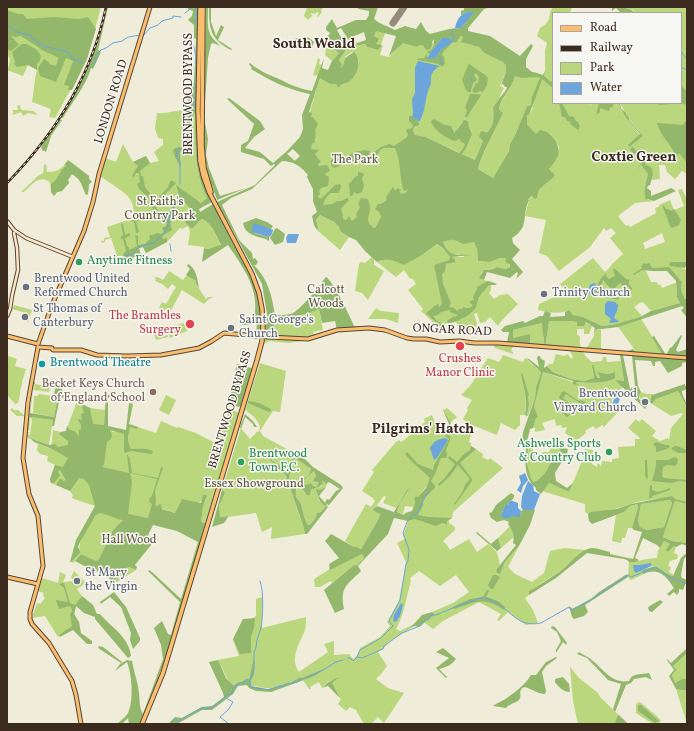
<!DOCTYPE html>
<style>
body{margin:0}
#map{position:relative;width:694px;height:731px;overflow:hidden;background:#efecd9;font-family:Vollkorn,serif}
canvas{display:block}
.frame{position:absolute;inset:0;border:8px solid #3b2a1e;pointer-events:none}
.legend{position:absolute;left:552px;top:12px;width:130px;height:92px;box-sizing:border-box;background:#f6f6f2;border:1px solid #aba49d;margin:0;padding:5px 7px;list-style:none;font-size:12px;color:#3b2a1e}
.legend li{display:flex;align-items:center;gap:8px;height:20px}
.legend b{width:20px;border:1px solid #aba49d}
</style>
<div id="map">
<canvas width="694" height="731"></canvas>
<div class="frame"></div>
<ul class="legend">
<li><b style="height:5px;background:#fbbd6e"></b>Road</li>
<li><b style="height:5px;background:#3b2a1e"></b>Railway</li>
<li><b style="height:11px;background:#bad77d"></b>Park</li>
<li><b style="height:11px;background:#6ba5db"></b>Water</li>
</ul>
</div>
<script>
const c = document.querySelector('canvas').getContext('2d');
c.lineJoin = 'round';
function fillPath(path, color) { c.fillStyle = color; c.fill(path, 'evenodd'); }
function strokePath(path, color, width, dash) { c.strokeStyle = color; c.lineWidth = width; c.lineCap = dash ? 'butt' : 'round'; c.setLineDash(dash || []); c.stroke(path); }
function drawText(font, color, halo, rows, align = 'center') {
  c.font = font + ' Vollkorn,serif'; c.lineWidth = 3; c.setLineDash([]); c.textBaseline = 'middle'; c.strokeStyle = halo; c.fillStyle = color; for (const [text, x, y, turn = 0] of rows) {
    c.save(); c.translate(x, y); c.rotate((+turn || 0) * Math.PI / 180); c.textAlign = isNaN(turn) ? turn : align; if (halo) c.strokeText(text, 0, 0); c.fillText(text, 0, 0); c.restore();
  }
}
const green = new Path2D(`
 M 7,7 L 101,7 L 87,59 L 55,118 L 49,117 L 51,109 L 32,102 C 34,91 34,81 37,70 L 28,65 L 23,76 L 7,70 C 10,63 11,60 7,53 Z
 M 307,7 L 323,7 L 321,11 L 322,12 L 318,17 L 317,16 L 319,13 L 317,12 L 315,14 L 311,13 L 311,14 L 312,16 L 308,20 L 304,16 Z
 M 553,7 L 572,7 L 570,13 L 553,13 L 553,103 L 590,103 L 590,105 L 593,103 L 599,103 L 600,108 L 612,106 L 614,103 L 618,103 L 626,118 L 640,135 L 628,145 L 643,136 L 629,119 L 620,103 L 681,103 L 681,13 L 635,13 L 633,10 L 623,7 L 687,7 L 687,174 L 682,171 L 675,179 L 667,172 L 665,165 L 659,165 L 660,179 L 652,180 L 653,175 L 645,164 L 644,159 L 642,160 L 643,158 L 632,146 L 630,150 L 642,162 L 639,168 L 641,165 L 648,174 L 645,187 L 646,200 L 647,199 L 654,201 L 635,203 L 618,216 L 626,226 L 628,225 L 630,227 L 656,213 L 655,208 L 660,206 L 659,205 L 670,200 L 674,210 L 684,206 L 678,190 L 682,189 L 687,199 L 687,264 L 685,262 L 672,267 L 678,266 L 687,270 L 687,298 L 685,299 C 682,293 680,289 682,282 L 669,268 L 652,268 L 643,264 L 651,282 L 657,282 L 658,285 L 660,284 L 662,288 L 672,284 L 676,283 L 677,298 L 680,303 L 651,311 L 644,303 L 641,302 L 634,307 L 642,316 L 640,317 L 663,354 L 637,353 L 616,324 L 602,326 L 583,317 L 573,315 L 569,310 C 559,315 548,312 538,310 L 539,304 L 556,296 L 564,289 L 560,284 L 593,258 L 605,272 L 611,266 L 611,265 L 623,254 L 610,238 L 616,233 L 611,228 L 606,231 L 604,228 L 590,247 L 559,271 L 547,256 L 539,253 L 546,220 L 525,216 L 529,200 L 528,199 L 537,194 L 541,188 L 554,175 L 549,169 L 556,160 L 559,147 L 551,134 L 536,134 L 527,124 L 527,115 L 529,115 L 533,108 L 531,105 L 527,106 L 515,135 L 510,144 L 509,151 L 493,178 L 478,169 C 483,149 495,132 503,113 L 499,109 C 502,97 512,89 515,76 L 535,72 L 543,75 L 545,71 L 545,51 L 547,43 L 537,36 L 540,28 L 546,24 L 549,19 L 550,12 ZM 662,233 L 665,242 L 645,249 L 643,243 Z
 M 376,30 L 385,33 L 381,45 L 375,44 L 378,39 L 374,36 Z
 M 461,36 L 463,37 L 462,42 L 479,47 L 484,53 L 503,62 L 506,66 L 506,72 L 500,86 L 504,88 L 500,96 L 501,97 L 493,107 C 494,116 494,127 487,132 L 484,131 L 483,141 L 475,160 L 426,137 L 415,135 L 413,130 L 415,126 L 420,124 L 417,119 L 412,128 L 407,129 L 409,133 L 419,192 L 379,212 L 381,217 L 375,228 C 368,226 367,219 369,213 L 348,229 L 315,206 L 313,201 L 313,189 L 307,177 L 308,175 C 302,167 292,163 287,154 L 295,161 L 300,156 L 297,145 L 306,126 L 320,77 L 330,84 L 336,84 L 338,88 L 359,62 L 357,56 L 352,52 L 345,57 L 343,66 L 339,68 L 340,61 L 339,60 L 346,48 L 351,46 L 348,40 L 349,38 L 351,44 L 355,42 L 356,40 L 357,44 L 356,46 L 365,44 L 367,47 L 378,50 L 379,47 L 383,45 L 380,55 L 389,57 L 403,42 L 417,47 L 419,44 L 432,44 L 435,38 L 445,37 L 458,40 Z
 M 329,46 L 339,53 L 332,61 L 325,55 L 326,49 Z
 M 318,58 L 320,59 L 319,64 L 322,65 L 318,76 L 313,75 Z
 M 20,105 L 21,110 L 33,111 L 38,115 L 28,113 L 23,116 L 21,112 L 13,115 L 13,110 L 18,110 L 17,106 Z
 M 186,110 L 190,113 L 185,142 L 180,147 L 175,157 L 180,166 L 181,163 L 180,153 L 189,139 L 191,114 L 195,114 C 195,142 194,172 207,198 L 201,203 L 179,188 L 197,211 L 188,225 L 193,228 L 199,220 L 202,219 C 213,224 216,236 221,246 L 208,249 L 204,248 L 204,247 L 188,245 L 190,231 L 188,226 L 182,229 L 180,228 L 167,242 L 146,253 L 143,247 L 139,248 L 141,255 L 125,260 L 123,256 L 117,256 L 111,238 L 105,240 L 105,242 L 102,243 L 101,241 L 104,241 L 104,238 L 110,237 L 107,227 L 134,218 C 134,198 128,195 113,185 C 108,182 104,178 99,176 L 105,158 L 116,162 L 123,144 L 133,162 L 146,156 L 150,163 L 159,161 L 154,152 L 163,145 L 163,139 L 158,138 L 155,128 L 157,113 C 167,114 176,110 186,110 Z
 M 68,160 L 89,176 L 89,179 L 92,182 L 89,184 L 88,194 L 86,195 C 82,186 81,179 72,174 L 68,180 L 69,183 L 62,191 L 57,192 L 54,196 L 51,192 L 50,183 C 41,173 31,185 24,192 L 21,192 L 38,176 L 43,173 L 44,165 L 46,164 L 47,172 C 57,172 62,169 68,160 Z
 M 320,215 L 334,222 L 339,227 L 341,232 L 349,237 L 340,250 L 317,230 L 318,228 L 316,220 Z
 M 450,239 C 455,239 456,242 460,243 C 465,244 469,242 474,242 L 477,249 L 478,261 L 490,262 L 500,258 L 506,258 L 510,267 L 506,269 L 497,267 L 495,269 C 489,268 485,269 481,273 L 484,280 L 497,284 L 495,285 L 491,285 L 491,290 L 489,293 L 494,299 L 500,295 L 508,294 L 518,304 L 503,319 L 498,326 L 490,317 L 485,322 L 480,323 L 477,313 L 474,314 L 477,324 L 476,327 L 471,326 L 470,332 C 461,332 460,329 456,322 L 444,324 L 444,326 L 441,327 L 438,325 L 436,325 L 421,311 L 423,309 L 408,290 L 416,284 L 412,278 L 410,279 L 404,270 L 396,277 L 377,262 C 385,257 396,262 405,264 L 422,255 L 437,244 L 443,248 L 450,257 L 449,260 L 446,261 L 444,268 L 446,264 L 453,259 L 452,257 L 465,257 L 459,254 L 453,255 L 449,252 L 443,242 Z
 M 372,257 L 374,259 L 374,265 L 384,271 L 368,300 L 362,293 L 355,291 L 359,264 L 361,262 L 365,263 Z
 M 169,271 L 183,280 L 187,275 L 196,281 L 196,284 L 206,299 L 208,297 L 214,297 L 209,299 L 204,304 L 182,290 L 170,312 L 165,310 L 163,311 L 159,308 L 162,302 L 166,304 L 176,287 L 172,284 L 168,289 L 162,284 L 155,281 L 156,278 L 154,277 L 158,277 L 163,280 Z
 M 14,305 L 32,310 L 28,322 L 21,319 L 23,312 L 12,309 Z
 M 376,308 L 381,311 L 399,313 L 398,323 L 386,319 L 368,319 Z
 M 319,309 L 323,330 L 313,332 L 314,335 L 303,338 L 276,335 L 274,334 L 274,319 L 307,314 Z
 M 549,321 L 570,321 L 577,322 L 577,326 L 584,326 L 585,322 L 592,326 L 589,334 L 584,334 L 584,329 L 577,329 L 577,334 L 580,337 C 578,347 585,357 592,362 L 602,361 L 603,357 L 606,357 L 607,362 L 621,361 L 624,382 L 615,380 L 623,387 C 619,391 608,400 613,407 C 615,408 617,409 619,411 L 604,427 L 602,425 L 596,429 L 593,426 L 585,431 L 586,433 L 576,441 L 565,433 L 567,427 L 562,428 L 561,425 L 556,426 L 555,419 L 542,423 L 545,430 L 535,432 L 535,428 L 533,428 L 536,418 L 534,407 L 543,372 L 576,383 L 577,382 C 586,383 607,384 614,378 L 613,372 L 607,374 L 597,373 L 600,378 L 598,378 C 596,376 594,371 592,368 L 594,378 L 584,381 L 571,379 L 553,372 L 547,366 L 549,364 L 553,364 L 556,354 L 564,356 L 568,354 L 571,359 L 573,357 L 570,351 L 564,346 L 530,344 L 530,335 L 513,338 L 513,330 L 543,323 L 543,340 L 546,343 Z
 M 184,323 L 187,331 L 170,338 L 168,333 L 175,331 L 174,326 Z
 M 594,330 L 601,330 L 601,350 L 586,349 L 594,336 Z
 M 161,331 L 163,337 L 167,335 L 168,334 L 168,337 L 156,340 L 154,334 Z
 M 265,338 L 269,338 L 302,341 L 288,343 L 269,341 L 264,344 Z
 M 495,343 L 513,344 L 513,347 L 511,350 L 513,352 L 513,354 L 495,348 L 494,347 Z
 M 503,355 L 523,362 L 525,358 L 541,372 L 536,388 L 535,398 L 528,416 L 527,416 L 529,404 L 527,388 L 523,374 C 523,388 528,401 525,415 L 520,415 L 520,425 L 515,430 L 501,423 L 497,435 L 467,423 L 463,419 L 468,410 L 467,408 L 472,400 L 461,395 L 470,386 L 488,358 L 499,362 Z
 M 9,356 L 17,359 L 15,366 L 26,369 C 25,374 22,379 22,384 C 20,390 20,398 18,403 L 15,404 L 7,395 L 7,358 Z
 M 260,363 L 286,371 L 280,412 L 273,411 L 260,431 L 263,436 L 294,453 L 288,476 C 281,467 272,462 268,452 L 271,461 L 282,471 L 287,479 L 303,525 L 305,534 L 271,539 L 272,527 L 262,532 L 256,513 L 228,517 L 228,516 L 220,517 L 219,506 L 225,493 L 224,491 L 222,490 L 241,428 L 250,439 L 258,431 L 259,432 L 260,428 C 258,419 252,415 245,410 Z
 M 35,384 L 50,387 L 49,392 L 34,390 Z
 M 678,391 L 687,407 L 687,502 C 672,498 645,498 631,504 C 618,509 604,512 590,512 L 588,514 L 585,512 L 585,504 L 542,491 L 549,483 L 569,492 L 582,461 L 585,449 L 593,450 L 592,464 L 597,467 L 598,463 L 601,466 L 602,461 L 612,462 L 612,459 L 619,458 L 618,447 L 635,446 L 635,439 L 639,439 L 640,438 L 628,428 L 636,419 L 639,422 L 642,419 L 656,431 L 652,436 L 660,441 L 668,438 L 669,440 L 671,428 L 683,414 L 681,413 L 671,416 L 652,404 L 656,399 Z
 M 641,392 L 647,394 L 653,394 L 652,398 L 646,406 L 645,405 L 649,400 L 647,397 L 640,399 L 639,395 Z
 M 39,394 L 53,396 L 57,401 L 54,417 L 33,413 L 34,396 L 37,396 Z
 M 166,395 L 176,400 L 169,415 L 159,410 Z
 M 77,401 L 90,408 L 105,410 L 104,424 L 113,432 L 116,431 L 124,434 L 124,451 L 128,449 L 129,424 L 156,433 L 161,421 L 177,428 L 178,427 L 196,433 L 217,444 L 219,426 L 226,426 L 229,408 L 239,413 L 205,523 L 201,522 L 203,507 L 206,499 L 175,513 L 158,507 L 148,518 L 131,515 L 113,530 L 99,559 L 96,561 L 81,554 L 73,563 L 71,562 L 80,553 C 77,537 89,529 96,515 L 99,513 L 94,508 L 95,506 L 74,499 L 72,498 L 73,495 L 69,490 L 51,483 L 50,479 L 55,465 L 47,461 L 48,456 L 40,454 L 37,450 L 38,444 L 51,449 L 53,430 L 61,432 L 66,431 Z
 M 12,408 L 14,410 L 18,410 L 25,416 L 25,422 L 24,416 L 17,416 L 10,410 Z
 M 447,408 L 457,417 L 455,419 L 454,419 L 450,424 L 444,410 Z
 M 432,415 L 435,423 L 437,422 L 441,433 L 448,430 L 459,435 L 463,432 L 466,424 L 473,427 L 469,442 L 471,443 L 471,446 L 483,454 L 482,457 L 488,460 L 490,458 L 503,468 L 453,512 L 452,518 L 449,520 L 449,523 L 455,527 L 455,530 L 443,541 L 447,545 L 450,550 L 469,539 L 477,552 L 488,544 C 497,551 498,553 500,565 L 496,570 L 497,573 L 500,574 L 505,562 L 519,546 L 508,567 L 515,574 L 532,582 L 544,573 L 550,551 L 564,548 L 585,550 L 577,556 L 560,571 L 529,591 L 529,595 L 525,598 L 533,610 L 538,623 L 526,625 L 508,612 L 499,621 L 497,620 L 501,614 L 479,602 L 443,621 L 433,629 L 425,623 L 428,618 L 435,615 L 432,612 L 453,603 L 469,592 L 456,575 L 440,586 L 419,571 L 410,578 L 411,581 C 406,597 405,613 396,629 L 400,631 L 414,624 C 408,631 398,636 390,641 C 386,645 384,649 378,652 L 387,666 L 382,673 L 376,679 L 388,688 L 404,693 L 384,723 L 378,717 L 371,724 L 364,724 L 356,710 L 350,707 L 346,711 L 338,704 L 341,699 L 333,691 L 335,688 L 331,683 L 338,678 L 327,682 L 326,685 L 322,688 L 319,682 L 310,687 L 311,689 L 309,689 L 303,680 L 315,676 L 323,670 L 319,671 L 316,673 L 302,678 L 300,677 L 290,683 L 278,685 L 278,687 C 264,690 262,686 251,686 L 250,682 L 254,675 L 255,662 L 253,661 L 249,679 L 237,683 L 233,686 L 227,678 L 218,660 L 239,656 L 233,640 L 243,619 L 252,619 L 256,616 L 256,599 L 262,597 L 262,628 L 306,617 C 306,621 306,626 305,630 C 300,643 289,658 299,672 L 328,652 L 324,644 L 334,641 L 334,655 L 349,654 L 353,659 L 357,656 L 360,648 L 380,637 L 390,626 L 387,622 L 399,601 L 404,575 L 406,562 L 397,543 L 405,539 L 403,536 L 408,521 L 414,519 L 418,515 L 423,506 L 423,502 L 424,499 L 436,487 L 431,482 C 426,485 422,493 418,497 L 416,496 L 414,498 L 415,504 L 413,507 L 405,506 L 403,514 L 397,512 L 400,503 L 409,489 L 408,488 L 396,508 L 383,503 L 386,497 L 384,496 L 374,509 L 374,511 L 380,513 L 379,518 L 361,549 L 355,546 L 354,547 L 345,541 L 366,504 L 371,507 L 375,501 L 373,499 L 373,498 L 362,491 L 374,472 L 372,470 L 396,442 L 399,440 L 401,442 L 404,440 L 425,422 L 424,419 Z
 M 29,417 L 53,420 L 49,445 L 27,437 L 27,432 L 29,432 L 28,435 L 30,435 L 32,419 L 30,418 L 29,430 L 27,430 Z
 M 531,441 L 533,451 L 535,452 L 534,457 L 538,461 L 543,452 L 549,452 L 552,445 L 561,448 L 556,456 L 554,457 C 549,466 544,479 533,482 C 523,466 530,457 527,442 Z
 M 294,457 L 311,469 C 309,478 300,481 294,487 L 292,487 L 289,478 Z
 M 314,471 L 316,476 L 314,482 L 319,483 L 320,487 L 323,484 L 322,480 L 327,484 L 326,487 L 317,492 L 319,501 L 325,506 L 327,505 L 329,506 L 327,506 L 321,512 L 317,513 L 316,517 L 310,525 L 308,525 C 301,516 305,505 296,497 L 296,491 L 299,485 L 305,493 L 310,495 L 311,490 L 315,488 L 316,486 L 312,485 L 311,483 L 305,485 L 302,482 Z
 M 670,500 L 672,503 L 664,527 L 647,530 L 640,527 L 638,520 L 641,504 Z
 M 675,501 L 687,504 L 686,543 L 672,541 L 663,537 Z
 M 638,504 L 637,511 L 632,528 L 628,528 L 625,538 L 622,538 L 621,543 L 612,541 L 616,515 L 624,512 L 630,506 Z
 M 510,526 L 514,531 L 515,536 L 501,548 L 498,538 Z
 M 664,541 L 670,544 L 668,552 L 674,546 L 676,547 L 674,553 L 678,555 L 677,559 L 670,561 L 668,566 L 671,567 L 669,572 L 673,574 L 673,576 L 651,566 L 641,571 L 644,574 L 631,580 L 628,577 L 629,562 C 638,562 647,558 657,558 L 658,551 Z
 M 362,554 L 364,558 L 357,565 L 354,565 L 332,583 L 331,581 L 320,587 L 315,587 L 314,579 L 330,569 Z
 M 129,567 L 136,570 L 112,585 L 117,577 Z
 M 74,571 L 86,583 L 77,589 L 82,596 C 74,609 73,612 77,627 L 58,637 L 45,616 L 32,618 L 37,603 L 40,604 L 45,598 L 43,596 L 44,593 L 38,591 L 42,578 L 58,583 L 60,572 L 66,575 L 63,582 L 73,581 L 71,577 Z
 M 687,653 L 687,679 L 682,679 L 675,683 L 672,675 L 677,669 L 674,668 L 672,666 Z
 M 570,667 L 579,678 L 598,693 L 600,697 L 628,724 L 578,724 L 573,701 Z
 M 677,688 L 684,691 L 687,691 L 687,724 L 676,689 Z
 M 640,702 L 659,718 L 661,721 L 658,724 L 653,724 L 636,713 L 636,705 L 637,703 Z`);
const forest = new Path2D(`
 M 107,7 L 108,7 L 98,50 L 101,52 L 93,69 L 91,68 C 86,86 72,102 63,118 L 60,118 C 85,80 97,51 107,7 Z
 M 188,7 L 198,7 C 198,32 198,56 197,81 C 196,123 193,163 212,202 L 199,209 L 200,212 L 213,204 C 219,214 222,224 228,234 C 247,270 264,291 261,335 L 256,334 L 257,322 L 249,325 L 240,325 L 248,321 L 255,313 C 258,286 242,266 228,245 L 202,262 L 204,248 L 208,249 L 221,245 C 216,236 213,224 202,219 L 199,221 L 193,228 L 191,228 L 185,222 L 193,215 L 190,208 L 180,197 C 176,206 168,219 172,230 L 162,236 L 163,239 L 167,238 L 167,242 L 146,253 L 143,247 L 139,248 L 141,255 L 125,260 L 123,254 L 126,251 L 123,239 L 120,238 L 123,235 L 121,224 L 123,223 L 125,235 L 129,233 L 130,234 L 130,236 L 125,238 L 127,246 L 129,247 L 129,250 L 137,246 L 135,235 L 138,236 L 138,245 L 145,244 L 150,239 L 149,235 L 153,235 L 157,233 L 161,234 L 164,232 L 162,228 L 166,226 L 167,223 L 157,218 L 147,196 L 139,189 L 137,184 L 140,182 L 139,173 L 136,173 L 134,177 L 132,176 L 138,166 L 133,162 L 146,156 L 150,163 L 140,171 L 141,176 L 143,176 L 145,187 L 151,195 L 154,203 L 168,187 L 171,180 L 176,183 L 155,205 L 159,213 L 164,217 L 167,216 L 179,195 L 176,185 L 201,203 L 207,198 C 194,172 195,142 195,114 L 191,115 L 189,139 L 180,153 L 181,166 L 180,167 L 175,157 L 173,150 L 175,148 L 180,147 L 185,142 L 190,113 L 186,110 L 182,110 L 184,106 L 186,106 L 191,94 L 194,81 L 196,39 L 194,38 L 194,25 L 188,20 L 192,16 L 193,11 L 188,9 Z
 M 206,7 L 208,7 C 208,25 205,34 221,46 L 213,43 L 211,44 L 208,58 L 204,117 L 208,139 L 206,155 L 209,168 L 220,196 L 246,188 L 217,200 L 207,171 L 203,139 Z
 M 209,7 L 211,7 L 211,22 L 216,36 L 221,25 L 224,27 L 218,40 L 232,49 L 231,50 C 210,39 209,29 209,7 Z
 M 359,7 L 378,7 L 374,19 C 381,25 388,26 395,30 L 405,26 L 416,29 L 421,22 L 426,31 L 430,34 L 449,29 L 461,28 L 473,12 L 467,12 L 461,15 L 461,11 L 464,10 L 464,7 L 491,7 L 484,9 L 468,28 L 468,31 L 490,36 L 520,56 L 531,44 L 533,46 L 526,59 L 526,67 L 532,72 L 543,75 L 545,71 L 544,76 L 551,82 L 553,80 L 553,88 L 542,79 C 538,92 533,103 529,115 L 527,115 L 527,124 L 536,134 L 540,130 C 547,131 551,134 555,140 C 562,152 558,159 549,169 L 555,175 C 549,183 537,187 537,198 L 535,199 L 532,196 L 528,199 L 529,200 C 521,217 530,227 512,238 L 513,243 L 520,250 L 512,259 L 523,272 L 516,279 L 518,273 L 517,272 L 510,278 L 487,272 L 484,280 L 479,278 L 484,270 L 494,269 L 497,267 L 506,269 L 510,267 L 510,265 L 505,261 L 506,258 L 500,258 L 490,262 L 478,261 L 477,249 L 474,242 L 463,244 C 452,240 456,238 443,242 C 451,258 455,254 471,255 L 452,257 L 455,260 L 455,262 L 446,264 L 445,271 L 442,274 L 443,284 L 451,303 L 449,307 L 454,308 L 457,311 L 459,309 L 463,309 L 462,308 L 464,307 L 466,308 L 470,308 L 473,305 L 470,303 L 470,301 L 474,300 L 473,297 L 477,289 L 477,287 L 488,281 L 497,284 L 495,285 L 489,285 C 488,286 480,295 479,297 C 477,301 477,306 475,309 C 469,316 457,322 449,323 L 447,322 L 448,320 L 454,316 L 455,317 L 458,315 L 450,312 L 450,310 L 441,312 L 438,315 L 433,316 L 437,321 L 444,325 L 444,326 L 441,327 L 426,313 C 431,310 432,307 438,304 L 439,307 L 442,304 L 434,265 L 449,260 L 450,257 L 443,248 L 437,244 L 422,255 L 404,265 C 396,261 385,257 377,262 L 365,251 L 356,240 L 349,237 L 341,232 L 339,227 L 334,222 L 320,215 L 316,220 L 318,228 L 317,230 L 314,225 L 312,216 L 317,212 L 313,201 L 313,189 L 307,177 L 308,175 C 301,166 293,161 282,161 L 252,189 L 231,198 L 222,205 L 239,240 L 252,253 L 253,259 L 255,258 L 258,262 L 256,265 L 254,265 C 268,279 272,296 275,315 C 280,315 286,315 291,314 C 301,310 319,286 326,277 C 333,281 351,318 354,326 L 362,327 L 337,330 L 335,321 L 322,323 L 319,309 L 307,314 L 274,319 L 274,334 L 276,335 L 303,338 L 323,333 L 323,334 C 303,341 285,337 265,335 L 267,314 L 262,284 L 217,202 L 255,185 L 275,165 L 274,164 L 271,166 L 264,159 L 241,152 L 241,145 L 248,141 L 254,124 L 227,99 L 229,98 L 260,121 L 265,129 L 254,137 L 245,148 L 260,152 L 273,163 L 287,151 L 300,137 L 303,129 L 302,115 L 310,94 C 289,90 269,80 251,69 L 252,68 L 249,64 L 250,63 C 261,73 274,76 287,83 C 296,87 302,89 312,91 L 324,58 L 322,68 L 328,70 L 332,61 L 339,53 L 331,47 L 332,43 L 327,38 L 330,33 L 326,30 L 326,27 L 332,19 L 337,28 L 356,20 L 366,20 L 369,15 L 369,11 L 358,9 ZM 341,28 L 348,39 L 350,39 L 351,44 L 353,43 L 352,37 L 364,32 L 366,40 L 357,43 L 356,46 L 365,44 L 367,47 L 378,50 L 382,45 L 376,44 L 379,39 L 374,36 L 376,31 L 396,36 L 389,56 L 403,43 L 417,47 L 419,45 L 423,45 L 426,50 L 430,49 L 432,46 L 432,42 L 434,39 L 434,43 L 435,44 L 431,50 L 427,52 L 429,54 L 442,38 L 449,38 L 451,41 L 456,43 L 461,36 L 463,37 L 461,42 L 479,47 L 484,53 L 503,62 L 506,66 L 506,72 L 501,85 L 503,84 L 505,87 L 507,87 L 506,90 L 493,107 C 494,116 494,127 487,132 L 481,131 L 479,137 L 483,141 L 475,160 L 462,154 L 466,148 L 472,134 L 469,128 L 468,121 L 464,120 C 462,124 458,129 454,133 L 451,126 L 445,125 L 434,119 L 431,121 C 432,129 447,139 455,141 L 460,139 L 460,141 L 465,144 L 463,149 L 459,153 L 426,137 L 415,135 L 413,130 L 415,126 L 417,126 L 420,124 L 416,119 L 412,118 L 412,116 L 409,116 L 409,121 L 413,125 L 412,128 L 407,129 L 406,131 L 408,134 L 407,137 L 394,146 L 389,144 L 381,147 L 373,153 L 374,154 L 377,155 C 383,144 386,149 395,148 C 401,160 399,175 403,188 L 402,189 L 405,191 L 408,189 L 406,193 L 402,194 L 399,192 L 401,190 L 398,188 L 395,191 L 393,187 L 386,197 L 387,200 L 381,204 L 378,204 L 375,209 L 379,212 L 381,217 L 375,228 C 365,224 369,216 370,209 C 370,206 369,202 368,199 L 361,198 L 358,204 L 360,207 L 356,214 L 357,217 L 352,221 L 349,216 L 346,220 L 343,219 L 343,216 L 341,209 L 349,200 L 347,198 L 341,201 L 337,201 L 332,204 L 323,205 L 325,199 L 330,193 L 339,193 L 341,186 L 340,184 L 335,185 L 322,198 L 320,199 L 318,196 L 320,194 L 319,191 L 321,188 L 328,186 L 329,177 L 324,174 L 330,171 L 329,168 L 327,165 L 319,166 L 318,164 L 321,162 L 315,154 L 319,150 L 311,149 L 312,144 L 315,142 C 314,138 317,135 315,130 L 318,124 L 313,117 L 311,117 L 312,113 L 309,112 L 320,78 L 330,84 L 336,84 L 338,88 L 342,84 C 356,83 364,61 354,52 L 345,58 L 343,66 L 339,68 L 342,65 L 339,60 L 347,48 L 337,30 ZM 515,76 L 522,78 L 538,77 L 540,78 L 532,97 L 531,105 L 527,106 L 515,135 L 510,144 L 509,151 L 493,178 L 478,169 C 483,149 495,132 503,113 L 499,109 C 501,97 512,89 515,76 ZM 293,149 L 300,156 L 295,161 L 287,154 Z
 M 612,7 C 620,7 630,7 635,13 L 621,13 L 616,8 L 612,11 Z
 M 7,10 L 18,14 L 23,14 L 27,19 L 54,17 L 79,19 L 88,17 L 96,29 L 87,59 L 72,90 L 68,90 L 69,86 L 64,85 L 73,61 L 66,58 L 56,82 L 40,76 L 38,68 L 44,59 L 49,62 L 49,64 L 56,66 L 58,59 L 59,58 C 54,55 47,53 42,50 C 35,45 28,40 21,36 L 16,37 L 11,36 L 19,45 L 11,51 L 7,49 Z
 M 308,37 L 314,42 L 311,49 C 305,47 299,48 295,40 L 296,38 L 305,41 Z
 M 452,43 L 444,51 L 442,55 L 444,57 L 445,64 L 442,67 L 439,64 L 418,60 L 417,59 L 424,58 L 427,54 L 427,57 L 436,56 C 442,51 444,44 452,43 Z
 M 22,44 L 26,44 C 35,48 47,54 37,64 L 37,70 L 28,65 L 17,67 L 14,64 L 15,62 L 12,52 Z
 M 469,63 C 474,69 486,74 488,78 L 487,85 L 483,92 L 480,91 L 475,93 L 472,91 L 476,83 L 478,83 L 479,77 L 476,73 L 474,75 L 477,80 L 473,83 L 470,93 L 466,90 L 462,80 Z
 M 681,85 L 687,92 L 687,105 L 680,103 L 659,105 L 659,103 L 681,103 Z
 M 470,94 L 477,94 L 481,95 L 467,117 L 465,117 L 467,110 L 465,108 Z
 M 559,103 L 562,103 L 569,116 L 574,117 L 575,120 L 578,122 L 580,127 L 578,130 L 570,124 L 571,122 L 567,121 L 565,117 L 562,117 Z
 M 599,103 L 614,103 L 612,108 L 610,107 L 609,111 L 600,108 L 600,112 L 596,115 Z
 M 618,103 L 620,103 L 621,108 L 626,113 L 626,114 L 629,118 L 629,120 L 643,136 L 629,147 L 628,145 L 640,134 L 626,118 Z
 M 687,119 L 687,163 L 679,153 L 676,157 C 673,146 660,136 657,123 L 683,125 Z
 M 59,120 L 62,120 L 51,136 L 46,152 L 42,150 L 42,149 L 41,147 Z
 M 632,146 L 643,158 L 642,160 L 645,159 L 645,164 L 652,168 L 653,175 L 650,185 L 648,186 L 647,188 L 651,191 L 651,196 L 671,188 L 676,191 L 654,201 L 648,199 L 646,200 C 643,192 646,182 648,174 L 641,165 L 636,171 L 642,162 L 630,150 Z
 M 363,150 L 370,151 L 368,157 L 366,158 L 362,154 L 357,155 L 356,160 L 345,163 L 335,168 L 331,166 L 331,160 C 337,156 337,160 343,158 C 351,156 352,150 362,151 Z
 M 68,160 L 89,176 L 89,179 L 92,182 L 89,184 L 88,194 L 86,195 C 82,186 81,179 72,174 L 68,180 L 69,183 L 62,191 L 57,192 L 54,196 L 51,192 L 51,184 C 58,180 59,171 66,166 L 65,164 Z
 M 358,172 L 363,173 L 364,175 L 362,178 L 364,186 L 362,192 L 357,194 L 354,192 L 352,196 L 350,196 L 349,184 L 356,176 L 358,176 Z
 M 662,205 L 664,206 L 666,209 L 668,209 L 671,211 L 674,209 L 681,220 L 679,225 L 672,228 L 670,226 Z
 M 140,212 L 140,216 L 137,216 L 139,220 L 137,222 L 136,221 L 139,232 L 136,233 L 134,222 L 131,221 L 136,218 L 136,213 Z
 M 256,218 L 267,222 L 273,226 L 271,229 L 266,228 L 254,233 L 269,237 L 269,240 L 268,241 L 266,239 C 256,236 245,235 243,223 Z
 M 277,228 L 285,234 L 283,242 L 275,245 L 270,238 L 275,229 Z
 M 670,262 L 686,262 L 687,264 L 685,268 L 669,266 Z
 M 644,263 L 646,264 L 649,263 L 652,268 L 669,267 L 682,282 C 680,289 682,293 685,299 L 687,299 L 687,318 L 681,310 L 684,308 L 682,306 L 618,327 L 594,330 L 595,328 L 586,322 L 584,326 L 577,326 L 577,322 L 570,321 L 549,321 L 546,343 L 544,344 L 542,323 L 513,330 L 513,338 L 530,334 L 530,346 L 507,343 L 509,332 L 503,332 L 501,330 L 505,326 L 523,321 L 525,323 L 540,316 L 543,316 L 545,311 L 551,313 L 550,317 L 565,316 L 565,312 L 569,310 L 573,315 L 583,317 L 602,326 L 617,324 L 640,317 L 651,311 L 680,303 L 677,298 L 676,281 L 667,271 L 653,271 L 642,270 L 634,275 L 633,274 L 642,268 L 641,267 Z
 M 188,264 C 197,269 197,279 199,288 L 196,284 L 196,281 L 186,275 L 190,269 L 187,266 Z
 M 614,268 L 626,279 L 630,280 L 628,283 L 632,288 L 631,290 L 628,286 L 624,287 L 620,283 L 615,288 L 611,289 L 603,280 L 599,290 L 610,295 L 612,292 L 615,293 L 616,296 L 619,297 L 618,300 L 601,296 L 596,292 C 596,285 601,278 606,273 L 606,276 L 609,279 L 615,276 L 613,270 Z
 M 681,335 L 682,336 L 676,350 L 678,352 L 687,349 L 687,362 L 682,363 L 682,366 L 668,373 L 660,361 L 655,362 L 655,366 L 653,366 L 651,361 L 635,360 L 638,386 L 641,392 L 639,395 L 639,399 L 647,406 L 645,409 L 615,380 L 624,381 L 620,355 L 627,351 L 633,349 L 637,353 L 662,354 L 652,337 L 654,336 L 666,355 L 670,348 L 672,347 ZM 623,355 L 632,356 L 635,386 L 630,389 Z
 M 538,356 L 540,356 L 541,359 L 545,361 L 544,367 L 544,368 L 547,366 L 553,372 L 571,379 L 584,381 L 594,378 L 592,365 L 593,365 C 595,369 595,375 598,378 L 600,378 L 597,372 L 607,374 L 615,372 L 615,378 C 607,384 587,383 577,382 L 576,383 L 579,385 L 573,384 L 573,381 L 543,372 L 534,407 L 538,417 L 536,418 L 533,428 L 530,429 L 527,442 L 528,449 L 527,463 L 530,476 L 533,482 C 544,479 549,466 554,456 L 556,456 L 561,448 L 568,449 L 566,460 L 561,463 L 555,473 L 556,481 L 567,488 L 573,483 L 569,492 L 549,483 L 541,494 L 536,490 L 536,488 C 524,478 525,463 526,448 L 522,447 L 523,444 L 522,443 L 523,432 L 535,398 L 536,388 L 541,372 L 526,358 L 529,359 L 539,367 L 537,358 Z
 M 237,364 L 251,368 L 254,366 L 241,407 L 229,405 L 231,399 L 231,389 Z
 M 521,374 L 523,374 L 529,395 L 528,396 L 529,404 L 527,416 L 525,415 C 528,401 524,388 521,374 Z
 M 34,382 L 35,382 L 33,390 L 30,413 L 54,417 L 57,401 L 53,396 L 56,387 L 62,389 L 64,395 L 64,398 L 60,397 L 54,426 L 52,426 L 53,420 L 29,417 L 27,437 L 49,445 L 55,444 L 58,447 L 68,445 L 68,441 L 59,434 L 61,432 L 66,431 L 67,426 L 70,430 L 74,431 L 79,436 L 79,430 L 81,429 L 81,425 L 78,420 L 80,419 L 82,421 L 81,414 L 84,413 L 82,407 L 84,405 L 90,408 L 93,424 L 104,425 L 106,394 L 111,396 L 108,398 L 108,426 L 126,430 L 129,403 L 133,404 L 129,424 L 138,427 L 137,429 L 130,427 C 128,436 127,442 131,449 C 139,449 146,448 153,451 L 152,454 L 131,451 L 125,453 L 124,451 L 124,434 L 110,430 L 112,435 L 111,439 L 107,442 L 104,464 L 102,467 L 129,473 L 127,454 L 130,459 L 132,473 L 158,478 L 161,467 L 163,468 L 155,490 L 156,502 L 155,505 L 158,507 L 158,505 L 161,504 L 162,509 L 175,513 L 182,499 L 201,503 L 203,495 L 207,495 L 203,507 L 201,522 L 205,523 L 201,541 C 183,603 165,665 141,724 L 129,724 L 128,718 L 122,724 L 117,724 C 121,720 126,717 128,713 C 134,700 132,675 127,662 L 115,671 L 120,664 L 127,660 L 132,661 C 134,673 138,682 139,693 C 140,701 139,707 143,714 L 163,659 L 161,645 L 154,628 L 162,621 L 168,634 L 171,635 L 180,602 L 148,571 L 149,570 L 152,572 L 181,599 L 198,542 L 177,531 L 153,525 L 148,535 L 152,540 L 151,545 L 135,565 L 137,567 L 136,570 L 129,567 L 127,568 L 117,577 L 112,584 L 109,578 L 100,570 L 96,572 L 75,561 L 81,554 L 96,561 L 99,559 L 113,530 L 123,520 C 115,519 108,514 100,513 L 96,515 L 80,542 L 78,547 L 80,551 L 80,553 L 71,562 L 70,562 L 76,540 L 95,506 L 89,485 L 84,479 L 79,478 L 70,491 L 56,485 L 60,479 L 62,479 L 63,481 L 66,480 L 60,470 L 58,472 L 60,475 L 54,483 L 51,483 L 50,479 L 55,465 L 63,467 L 68,458 L 52,449 L 34,442 L 31,439 L 26,437 ZM 130,473 L 157,479 L 152,496 L 149,499 L 150,503 L 152,504 L 148,518 L 128,514 L 132,482 Z
 M 685,384 L 685,386 L 687,385 L 687,389 L 682,391 C 682,397 687,401 687,407 L 678,391 L 656,399 L 652,404 L 650,402 L 652,395 Z
 M 564,391 L 577,400 L 584,401 L 587,405 L 585,412 L 582,413 L 584,406 L 566,394 L 563,398 L 576,410 L 567,417 L 555,406 L 553,403 L 553,402 L 568,415 L 573,410 L 559,398 L 561,393 Z
 M 248,401 L 259,403 L 271,409 L 271,411 L 269,412 L 248,403 Z
 M 443,409 L 451,424 L 444,432 L 451,437 L 447,448 L 446,449 L 447,456 L 446,458 L 441,458 L 435,474 L 431,481 L 436,487 L 424,499 L 423,502 L 423,506 L 418,515 L 428,517 L 452,518 L 447,521 L 447,524 L 442,523 L 436,526 L 415,519 L 408,521 L 394,518 L 388,534 L 358,566 L 361,571 C 346,586 340,587 344,609 L 335,613 L 324,590 L 354,565 L 357,565 L 364,558 L 362,554 L 330,570 L 329,564 L 339,558 L 325,541 L 331,534 L 354,547 L 355,546 L 361,549 L 379,518 L 380,514 L 374,511 L 373,509 L 377,506 L 394,512 L 408,488 L 409,489 L 400,503 L 397,512 L 404,515 L 405,513 L 412,511 L 415,503 L 414,498 L 416,496 L 418,497 L 426,488 L 430,478 L 410,460 L 405,454 L 407,452 L 418,464 L 433,470 L 434,465 L 449,439 L 442,432 L 449,424 L 443,410 Z
 M 245,414 L 253,421 L 257,427 L 254,427 L 253,424 L 245,417 L 241,429 L 240,427 Z
 M 656,442 L 666,445 L 669,445 L 670,447 L 664,450 L 656,452 L 656,447 L 653,444 Z
 M 471,446 L 476,449 L 460,463 L 472,479 L 472,481 L 455,505 L 454,504 L 462,493 L 465,485 L 470,479 L 458,465 L 450,476 L 439,486 L 438,484 L 444,479 L 455,464 L 448,458 L 449,456 L 457,462 L 463,455 L 470,450 Z
 M 674,446 L 677,446 L 687,450 L 687,453 L 678,453 L 671,449 Z
 M 266,452 L 268,452 L 272,460 L 283,469 L 288,475 L 294,453 L 306,460 L 313,467 L 341,485 L 343,488 L 329,505 L 325,503 L 327,499 L 329,500 L 336,491 L 340,489 L 329,482 L 326,484 L 322,480 L 323,484 L 318,487 L 317,486 L 319,483 L 313,481 L 316,476 L 314,471 L 302,482 L 305,485 L 311,483 L 312,485 L 317,487 L 311,490 L 310,495 L 307,495 L 299,485 C 295,488 296,492 296,497 C 305,505 301,516 308,525 L 310,525 L 316,517 L 317,513 L 321,512 L 326,506 L 328,507 L 307,534 L 305,534 L 303,525 L 286,476 L 271,461 ZM 294,457 L 311,469 C 309,476 306,478 300,481 C 297,482 296,486 293,487 L 289,478 Z
 M 674,457 L 678,459 L 677,464 L 675,466 L 667,465 L 663,467 L 662,476 L 664,478 L 687,480 L 687,482 L 679,481 L 672,483 L 652,481 L 656,466 L 656,460 L 669,460 Z
 M 645,460 L 647,460 L 648,479 L 646,478 L 645,476 Z
 M 650,485 L 652,485 L 652,490 C 658,494 664,490 670,488 L 670,490 L 652,496 L 652,498 L 649,498 Z
 M 326,487 L 319,496 L 327,505 L 325,506 C 316,499 320,496 315,489 L 320,490 Z
 M 222,490 L 224,491 L 225,493 L 219,506 L 220,517 L 228,516 L 228,517 L 224,523 L 212,527 Z
 M 511,493 L 514,495 L 514,497 L 512,500 L 510,500 L 508,505 L 505,505 L 501,515 L 520,516 L 521,511 L 523,510 L 535,510 L 530,525 L 519,546 L 505,562 L 500,574 L 497,573 L 496,570 L 516,545 L 513,543 C 515,535 513,531 508,524 L 509,522 L 504,520 L 497,522 L 491,518 L 489,513 L 492,512 L 496,505 Z
 M 672,496 L 675,499 L 687,502 L 687,504 L 675,501 L 663,537 L 672,541 L 687,543 L 687,546 L 682,544 L 676,547 L 674,546 L 668,552 L 666,550 L 670,544 L 664,541 L 660,548 L 657,545 L 643,538 L 635,558 L 639,560 L 636,562 L 629,562 L 627,560 L 624,559 L 587,553 L 556,578 L 529,595 L 529,591 C 539,585 549,579 559,572 C 568,566 580,549 592,548 C 598,548 605,551 610,552 L 610,554 L 633,559 L 642,532 L 634,530 L 632,528 L 637,511 L 638,504 L 630,506 L 624,512 L 592,524 L 589,521 L 588,514 L 590,512 L 617,509 L 631,504 ZM 670,500 L 672,503 L 664,527 L 647,530 L 640,527 L 638,520 L 641,504 Z
 M 477,532 L 491,544 L 498,538 L 501,548 L 497,551 L 498,554 L 496,550 L 476,533 Z
 M 685,554 L 687,554 L 687,556 L 684,559 L 681,575 L 682,578 L 687,580 L 687,582 L 686,582 L 683,590 L 679,589 L 679,592 L 677,595 L 674,592 L 669,596 L 667,594 L 674,588 C 666,576 658,567 644,574 L 641,571 C 659,562 657,570 673,576 L 681,558 Z
 M 627,574 L 628,577 L 585,605 L 588,612 L 584,616 L 574,619 L 572,617 L 569,606 L 573,609 L 592,598 L 599,592 Z
 M 493,575 L 496,575 L 500,577 L 493,589 L 491,589 L 488,585 Z
 M 64,583 L 70,603 L 75,605 L 82,596 L 93,605 L 97,614 L 100,614 C 111,627 129,637 131,656 L 128,658 L 95,619 L 95,617 L 84,613 L 76,606 L 74,614 L 79,622 L 81,633 L 92,641 L 92,644 L 87,644 L 73,630 L 60,637 L 59,635 L 72,626 L 70,615 L 72,610 L 70,606 L 59,609 L 56,600 L 68,602 L 64,588 L 59,584 Z
 M 487,590 L 489,591 L 486,597 L 498,601 L 505,607 L 504,610 C 484,597 477,601 455,609 L 453,607 L 470,599 L 483,597 Z
 M 114,592 L 126,607 L 140,638 L 140,641 L 133,649 L 130,640 L 131,633 L 121,607 L 110,597 L 101,604 L 100,602 Z
 M 660,600 L 663,602 L 652,612 L 649,611 L 648,607 Z
 M 432,612 L 435,615 C 428,618 425,623 419,627 L 415,626 L 406,630 L 411,627 L 422,615 Z
 M 255,618 L 254,628 L 251,637 L 251,653 L 240,654 L 233,639 L 243,619 Z
 M 552,626 L 555,627 L 567,643 L 566,645 L 563,642 L 556,653 L 556,650 L 561,641 L 557,632 L 551,628 Z
 M 99,646 L 103,647 L 122,662 L 121,663 L 98,648 Z
 M 443,648 L 456,659 C 451,666 446,667 439,669 L 447,677 L 446,678 L 436,668 L 449,658 L 436,652 Z
 M 686,649 L 687,653 L 673,666 L 674,668 L 677,669 L 672,675 L 675,683 L 682,679 L 687,679 L 687,691 L 676,689 L 669,676 L 674,670 L 667,660 L 667,659 L 671,663 Z
 M 579,652 C 583,655 589,657 593,661 C 604,670 612,684 629,681 C 633,672 641,675 649,673 L 652,680 L 646,677 L 634,679 L 631,683 L 626,685 L 615,712 L 613,709 L 621,684 L 608,680 L 587,658 L 577,654 Z
 M 556,657 L 557,658 L 546,666 L 542,672 L 546,691 L 545,694 C 538,694 532,689 525,687 L 522,688 L 520,692 C 523,704 512,701 506,708 L 493,706 C 497,703 500,702 504,700 C 514,693 525,685 531,675 L 536,675 L 546,662 Z
 M 218,660 L 226,678 L 234,686 L 237,683 L 249,679 L 253,661 L 255,661 L 254,675 L 250,682 L 251,686 L 268,689 L 277,687 L 279,685 L 290,683 L 300,677 L 302,678 C 310,675 318,671 325,669 L 315,676 L 271,692 L 256,691 L 249,688 L 247,685 L 238,686 L 233,694 L 212,710 L 202,710 L 177,724 L 168,724 L 175,717 L 182,718 L 202,707 L 212,706 L 224,697 L 223,693 L 209,662 Z
 M 563,677 L 569,684 L 570,692 C 564,692 558,687 555,682 L 555,679 Z
 M 336,678 L 338,678 L 332,683 L 340,698 L 328,686 L 322,688 L 326,685 L 327,683 Z
 M 638,705 L 641,705 L 659,721 L 655,723 L 638,711 Z
 M 619,715 L 628,724 L 615,724 L 617,717 Z`);
const water = new Path2D(`
 M 467,12 L 474,12 L 461,28 L 455,28 C 457,19 460,15 467,12 Z
 M 442,38 L 449,38 L 453,42 L 442,49 L 435,58 L 427,59 L 430,53 Z
 M 418,61 L 440,66 C 432,70 430,76 431,84 C 424,96 427,110 419,122 L 416,119 L 412,118 L 413,113 L 412,99 L 415,93 L 415,68 Z
 M 254,223 L 271,229 L 273,230 L 272,234 L 269,237 L 252,232 L 252,229 Z
 M 288,234 L 299,234 L 296,243 L 287,243 L 286,238 Z
 M 594,283 L 597,285 C 597,290 596,294 590,295 C 588,292 588,288 590,285 Z
 M 608,301 L 615,302 L 618,305 L 617,311 L 614,317 L 615,319 L 619,321 L 618,322 L 609,323 L 611,319 L 605,314 L 605,304 Z
 M 615,396 L 620,398 L 618,405 L 616,407 L 612,405 Z
 M 446,438 L 448,440 L 437,458 L 434,460 L 430,448 C 434,441 438,439 446,438 Z
 M 525,473 L 528,480 L 523,486 L 521,493 L 517,490 L 521,483 L 519,476 Z
 M 528,481 L 533,485 L 534,491 L 540,494 L 534,510 L 523,510 L 521,507 L 522,496 Z
 M 510,500 L 518,503 L 518,508 L 521,511 L 520,517 L 511,516 L 510,518 L 504,518 L 501,515 L 505,505 L 508,505 Z
 M 650,563 L 652,564 L 651,566 L 636,573 L 634,571 L 633,565 L 641,565 Z
 M 401,603 L 403,605 L 400,616 L 396,622 L 393,621 L 394,615 Z`);
const stream = new Path2D(`
 M 185,13 L 189,10 L 189,7
 M 194,23 L 196,18 L 196,7
 M 7,26 L 11,27 L 17,32 L 32,36 L 31,37 L 43,46 L 68,52 L 71,58 L 83,63
 M 452,30 L 455,28
 M 452,32 L 454,37 L 452,42
 M 144,35 L 150,28 L 158,25 L 162,21 L 173,18 L 173,16 L 181,17
 M 681,51 L 687,60
 M 92,65 L 95,62 L 97,54 L 101,50 L 106,48 L 113,43 L 122,41 L 128,37 L 141,35
 M 439,65 L 442,62 L 440,57
 M 681,67 L 687,70
 M 471,77 L 472,82
 M 681,77 L 681,76
 M 190,111 L 185,107 L 190,99 L 193,83
 M 180,184 L 180,162 L 177,156 L 177,151 C 187,144 188,132 187,122 C 190,116 194,106 195,99 C 196,88 198,54 193,45
 M 138,217 L 145,216 L 156,218
 M 158,218 L 161,217 L 167,218
 M 170,244 L 171,251
 M 125,256 L 132,254 L 139,247 L 153,243 L 163,235 L 168,225 L 170,213 L 179,195
 M 357,657 L 362,658 L 383,649 L 384,646 L 402,633 L 420,626 L 425,620 L 429,619 L 431,615 L 436,615 L 460,605 L 484,597 C 489,600 495,601 500,605 C 514,616 521,627 541,623 L 569,607 L 571,610 L 589,601 L 628,575 L 631,577 L 656,567 C 659,570 667,574 669,577 L 687,584
 M 348,658 L 350,658 L 353,661 L 357,657 L 360,650 L 381,638 L 393,626 L 389,621 L 400,600 L 406,564 L 408,561 L 409,550 L 403,533 L 407,522 L 414,514 L 416,515 C 421,507 423,499 429,491
 M 305,678 L 323,670 L 336,662 L 343,660
 M 250,680 L 254,669 L 254,652 C 257,648 256,644 257,640 C 258,636 260,632 261,628 C 263,617 264,591 260,581
 M 226,698 L 233,702 L 228,710 L 220,717 L 229,724
 M 170,724 L 175,719 L 178,721 L 201,708 L 210,708 L 216,705 L 227,695 L 232,693 L 233,687 L 235,687 L 234,686 L 239,683 L 244,683 L 245,680 L 247,679 L 250,681 L 251,687 L 267,690 L 280,686 L 283,687 L 285,684 L 297,682 L 302,679`);
const runway = new Path2D(`
 M 393,23 L 404,7`);
const secondary = new Path2D(`
 M 7,221 L 14,230 L 26,238 L 73,257
 M 7,316 L 10,309 L 12,296 L 18,270 L 17,248 L 14,233`);
const primary = new Path2D(`
 M 7,336 L 38,344
 M 269,337 L 308,339 L 337,330 L 369,328 L 385,330 L 407,338 L 414,339 L 426,339 L 440,342 L 460,341 L 474,343 L 498,343 L 687,358
 M 38,344 L 52,305 L 84,231 L 93,202 L 99,174 L 150,7
 M 38,347 L 28,402 L 23,458 L 29,494 L 38,516 L 43,566 L 30,612 L 30,619 L 32,624 L 49,643 L 72,681 L 76,695 L 81,724
 M 38,347 L 52,348
 M 51,348 L 53,350 L 81,350 L 97,355 L 127,356 L 161,355 L 199,348 L 212,341 L 224,333 L 256,336
 M 7,577 L 38,584`);
const trunk = new Path2D(`
 M 203,7 L 202,145 L 204,168 L 211,192
 M 142,724 L 163,673 L 257,360 L 262,341 L 263,327 L 262,309 L 259,293 L 252,274 L 209,192 L 203,175 L 200,161 L 198,110 L 200,7`);
const rail = new Path2D(`
 M 7,183 C 55,134 92,75 106,7`);
const primaryBridge = new Path2D(`
 M 256,336 L 269,337`);
const markers = [
 [79,262,4,"#2e9e5b"],
 [26,287,4,"#6b7280"],
 [544,294,4,"#6b7280"],
 [25,317,4,"#6b7280"],
 [190,324,5,"#e0444e"],
 [231,328,4,"#6b7280"],
 [460,346,5,"#e0444e"],
 [42,364,4,"#0f9aa8"],
 [153,392,4,"#8d6e63"],
 [645,402,4,"#6b7280"],
 [609,452,4,"#2e9e5b"],
 [241,462,4,"#2e9e5b"],
 [77,581,4,"#6b7280"]
];
const streetNames = [
 ["BRENTWOOD BYPASS",190,94,-90],
 ["LONDON ROAD",112,102,-73],
 ["ONGAR ROAD",452,331,3],
 ["BRENTWOOD BYPASS",231,410,-73]
];
const parkNames = [
 ["The Park",355,161],
 ["St Faith's",160,203],
 ["Country Park",160,217],
 ["Calcott",326,291],
 ["Woods",326,305],
 ["Essex Showground",254,485],
 ["Hall Wood",129,541]
];
const leisureNames = [
 ["Anytime Fitness",87,262],
 ["Ashwells Sports",601,445,"right"],
 ["& Country Club",601,459,"right"],
 ["Brentwood",249,455],
 ["Town F.C.",249,469]
];
const worshipNames = [
 ["Brentwood United",34,280],
 ["Reformed Church",34,294],
 ["Trinity Church",552,294],
 ["St Thomas of",33,310],
 ["Canterbury",33,324],
 ["Saint George's",239,321],
 ["Church",239,335],
 ["Brentwood",637,395,"right"],
 ["Vinyard Church",637,409,"right"],
 ["St Mary",85,574],
 ["the Virgin",85,588]
];
const healthNames = [
 ["The Brambles",181,317],
 ["Surgery",181,331],
 ["Crushes",460,360,"center"],
 ["Manor Clinic",460,374,"center"]
];
const cultureNames = [
 ["Brentwood Theatre",50,364]
];
const educationNames = [
 ["Becket Keys Church",145,385],
 ["of England School",145,399]
];
const quarterNames = [
 ["South Weald",314,45],
 ["Coxtie Green",634,158],
 ["Pilgrims' Hatch",423,430]
];
fillPath(green, '#bad77d');
fillPath(forest, '#93b86c');
fillPath(water, '#6ba5db');
strokePath(stream, '#6ba5db', 1);
strokePath(runway, '#958b7c', 7);
strokePath(secondary, '#56473a', 4.5);
strokePath(primary, '#56473a', 5);
strokePath(trunk, '#56473a', 5.5);
strokePath(secondary, '#fde5c5', 2.5);
strokePath(primary, '#fbbd6e', 3);
strokePath(trunk, '#fbbd6e', 3.5);
strokePath(rail, '#3b2a1e', 2.5);
strokePath(rail, '#f6f6f2', 1, [3]);
strokePath(primaryBridge, '#56473a', 5, []);
strokePath(primaryBridge, '#fbbd6e', 3);
for (const [x, y, r, color] of markers) { const dot = new Path2D(); dot.arc(x, y, r, 0, 2 * Math.PI); c.fillStyle = color; c.fill(dot); strokePath(dot, '#f6f6f2', 1.5); }
drawText('12px', '#3b2a1e', '#f6f6f2', streetNames);
drawText('12px', '#5b5536', '#f6f6f2', parkNames);
drawText('12px', '#27864d', '#f6f6f2', leisureNames, 'left');
drawText('12px', '#5b616d', '#f6f6f2', worshipNames, 'left');
drawText('12px', '#be3a42', '#f6f6f2', healthNames, 'right');
drawText('12px', '#0d838f', '#f6f6f2', cultureNames, 'left');
drawText('12px', '#785e54', '#f6f6f2', educationNames, 'right');
drawText('bold 14px', '#3b2a1e', '#f6f6f2', quarterNames);
</script>
